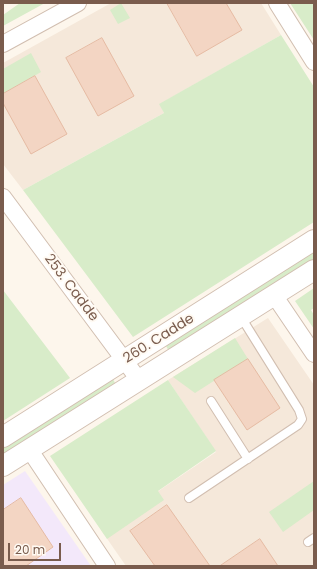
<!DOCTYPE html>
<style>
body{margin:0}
#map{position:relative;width:317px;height:569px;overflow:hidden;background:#fdf6ec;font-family:Poppins,sans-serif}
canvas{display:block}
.frame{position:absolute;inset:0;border:4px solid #7a5c4d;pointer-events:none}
.scale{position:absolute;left:8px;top:543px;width:53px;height:18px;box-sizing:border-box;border:2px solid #7a5c4d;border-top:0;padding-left:5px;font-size:12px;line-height:14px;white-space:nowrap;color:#7a5c4d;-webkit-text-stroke:3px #fffaf3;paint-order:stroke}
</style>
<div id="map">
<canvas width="317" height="569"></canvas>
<div class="frame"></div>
<div class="scale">20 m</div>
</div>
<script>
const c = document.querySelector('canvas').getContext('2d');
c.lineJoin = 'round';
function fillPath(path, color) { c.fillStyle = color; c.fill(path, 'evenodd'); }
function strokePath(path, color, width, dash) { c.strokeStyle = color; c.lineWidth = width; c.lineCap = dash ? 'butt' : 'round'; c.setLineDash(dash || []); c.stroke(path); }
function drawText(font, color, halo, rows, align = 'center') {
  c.font = font + ' Poppins,sans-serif'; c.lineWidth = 4; c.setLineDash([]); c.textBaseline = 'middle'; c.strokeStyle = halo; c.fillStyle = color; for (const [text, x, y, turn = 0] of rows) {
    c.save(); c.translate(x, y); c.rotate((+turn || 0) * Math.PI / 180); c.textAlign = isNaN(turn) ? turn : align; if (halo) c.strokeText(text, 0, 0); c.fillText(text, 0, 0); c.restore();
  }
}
const residential = new Path2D(`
 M 111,3 L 261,3 L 281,35 L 160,104 L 164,113 L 23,190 L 3,164 L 3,63 Z
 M 268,318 L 314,385 L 314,566 L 126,566 L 101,530 L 216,452 L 168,380 Z`);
const education = new Path2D(`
 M 25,471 L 91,566 L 3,566 L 3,485 Z`);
const green = new Path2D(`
 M 20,3 L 45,3 L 3,26 L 3,15 Z
 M 121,3 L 130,18 L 118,24 L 110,10 Z
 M 290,3 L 314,3 L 314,40 Z
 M 281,35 L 314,87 L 314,222 L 133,337 L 23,190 L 164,113 L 159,104 Z
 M 31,53 L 41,72 L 3,94 L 3,69 Z
 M 314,251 L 314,261 L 170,353 L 166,346 Z
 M 314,288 L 314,308 L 311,310 L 314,315 L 314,329 L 295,301 Z
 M 3,290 L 70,378 L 3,421 Z
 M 235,338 L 248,359 L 195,393 L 173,377 Z
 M 112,377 L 116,385 L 3,456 L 3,447 Z
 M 168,380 L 216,451 L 158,491 L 164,500 L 107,539 L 50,456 Z
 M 314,481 L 314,510 L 283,532 L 269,512 Z`);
const building = new Path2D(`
 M 167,3 L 226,3 L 242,30 L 197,56 Z
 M 102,38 L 134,96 L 98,116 L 66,58 Z
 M 35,76 L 67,134 L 31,154 L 3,103 L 3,94 Z
 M 248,359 L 280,408 L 247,430 L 214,380 Z
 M 21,498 L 53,547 L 26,566 L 3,566 L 3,510 Z
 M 167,505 L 210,566 L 155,566 L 130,531 Z
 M 260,539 L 278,566 L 220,566 Z`);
const service = new Path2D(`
 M 211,401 L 248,459
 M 189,498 L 298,425 L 302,419 L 299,410 L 241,317
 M 308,542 L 314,538`);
const minor = new Path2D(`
 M 277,3 L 314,62
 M 3,44 L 78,3
 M 3,197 L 139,380
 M 274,295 L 314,354
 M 29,449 L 107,566`);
const tertiary = new Path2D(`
 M 3,437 L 314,240
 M 3,466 L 314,270`);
const streetNames = [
 ["253. Cadde",71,288,53],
 ["260. Cadde",159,339,-32]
];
fillPath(residential, '#f5e8da');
fillPath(education, '#f3e8fa');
fillPath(green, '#d8ecc9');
fillPath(building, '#f3d5c3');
strokePath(building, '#e6bba3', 1);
strokePath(service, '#d1beb0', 10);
strokePath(minor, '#d1beb0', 18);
strokePath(tertiary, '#d1beb0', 22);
strokePath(service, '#fff', 8);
strokePath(minor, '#fff', 16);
strokePath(tertiary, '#fff', 20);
drawText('14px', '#7a5c4d', '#fffaf3', streetNames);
</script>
